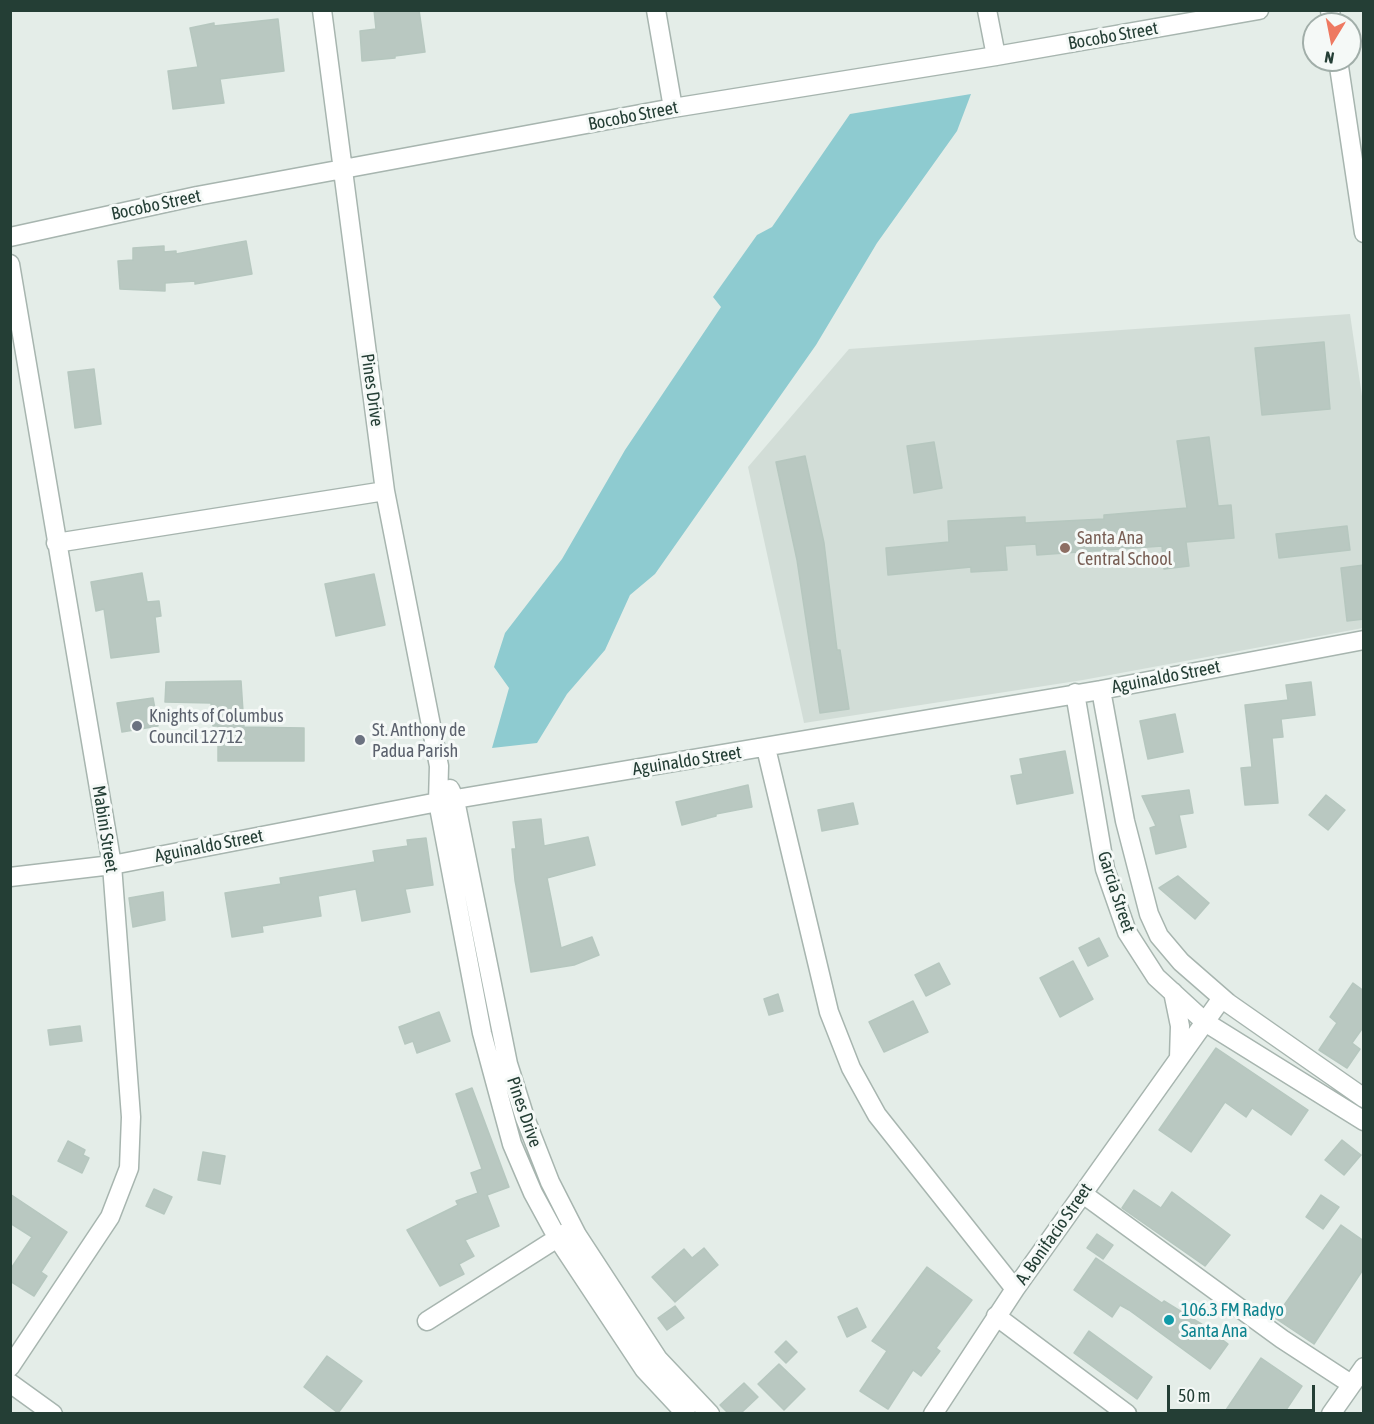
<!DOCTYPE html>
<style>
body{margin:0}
#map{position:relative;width:1374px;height:1424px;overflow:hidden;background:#e4ede8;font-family:"Asap Condensed",sans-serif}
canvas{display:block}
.frame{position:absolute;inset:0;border:12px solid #243e35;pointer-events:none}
.north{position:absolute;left:1302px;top:12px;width:60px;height:60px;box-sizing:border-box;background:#f5f9f7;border:2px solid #a1aea9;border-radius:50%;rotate:190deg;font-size:16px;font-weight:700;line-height:24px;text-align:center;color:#243e35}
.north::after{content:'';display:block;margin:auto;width:21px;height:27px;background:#ee7961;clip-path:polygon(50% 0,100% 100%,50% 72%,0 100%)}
.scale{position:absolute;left:1167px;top:1385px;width:148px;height:27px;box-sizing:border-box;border:3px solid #243e35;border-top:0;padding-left:8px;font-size:18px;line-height:21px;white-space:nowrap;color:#243e35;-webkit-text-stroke:4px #f5f9f7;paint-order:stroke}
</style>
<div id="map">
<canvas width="1374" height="1424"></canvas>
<div class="frame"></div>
<div class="north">N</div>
<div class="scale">50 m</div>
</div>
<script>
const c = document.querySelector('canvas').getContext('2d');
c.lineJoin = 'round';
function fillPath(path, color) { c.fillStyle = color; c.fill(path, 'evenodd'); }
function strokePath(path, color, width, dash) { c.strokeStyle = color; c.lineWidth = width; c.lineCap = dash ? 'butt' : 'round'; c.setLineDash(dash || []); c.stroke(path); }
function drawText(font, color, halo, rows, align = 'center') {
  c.font = font + ' "Asap Condensed",sans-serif'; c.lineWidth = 6; c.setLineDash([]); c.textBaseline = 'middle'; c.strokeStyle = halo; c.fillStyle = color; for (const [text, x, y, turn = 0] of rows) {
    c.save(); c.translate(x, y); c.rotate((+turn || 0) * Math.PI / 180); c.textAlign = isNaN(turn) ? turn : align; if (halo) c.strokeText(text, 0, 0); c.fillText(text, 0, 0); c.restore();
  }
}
const built = new Path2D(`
 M 1350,314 L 1363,403 L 1363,628 L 1083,680 L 804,723 L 748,467 L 849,349 Z`);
const water = new Path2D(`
 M 971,94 L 957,131 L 877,243 L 816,345 L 655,574 L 630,595 L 605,650 L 567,694 L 537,743 L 492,748 L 509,688 L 494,667 L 505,633 L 562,559 L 625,450 L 721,307 L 713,297 L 757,235 L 772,227 L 850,114 Z`);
const building = new Path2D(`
 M 374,10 L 419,10 L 425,52 L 395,56 L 395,58 L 362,61 L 360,31 L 376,29 Z
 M 278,19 L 284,71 L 220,79 L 224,103 L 173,109 L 168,71 L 198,67 L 190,28 L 214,23 L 214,26 Z
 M 246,241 L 252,274 L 195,284 L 195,281 L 165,283 L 165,291 L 120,289 L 118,261 L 133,260 L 133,248 L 164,246 L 164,252 L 176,251 L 176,254 Z
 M 1324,342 L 1330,409 L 1262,415 L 1255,348 Z
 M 94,369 L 101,424 L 75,428 L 68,372 Z
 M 1209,437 L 1218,506 L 1231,505 L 1234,538 L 1186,542 L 1189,566 L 1164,569 L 1162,546 L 1037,555 L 1036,544 L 1005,546 L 1007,570 L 971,572 L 971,567 L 888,575 L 886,548 L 949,542 L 948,521 L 1025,517 L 1025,523 L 1104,519 L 1104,515 L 1187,508 L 1177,441 Z
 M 934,442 L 942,488 L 914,493 L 907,446 Z
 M 805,456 L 824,543 L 837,650 L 840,650 L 849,709 L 820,713 L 797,560 L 776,462 Z
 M 1347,526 L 1350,550 L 1279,558 L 1276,534 Z
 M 1364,565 L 1364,619 L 1347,621 L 1341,568 Z
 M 142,573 L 147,602 L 159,601 L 161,616 L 155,617 L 159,652 L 111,658 L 104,609 L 96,611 L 91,582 Z
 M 374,574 L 385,625 L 336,636 L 325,584 Z
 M 241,681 L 244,727 L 304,728 L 304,761 L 218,761 L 218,726 L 213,726 L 211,703 L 165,702 L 166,682 Z
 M 1311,682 L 1315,715 L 1281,719 L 1283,737 L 1272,738 L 1278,803 L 1245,805 L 1241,768 L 1252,767 L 1245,705 L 1288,700 L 1286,685 Z
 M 153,698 L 158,726 L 122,732 L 117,703 Z
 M 1175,714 L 1183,752 L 1148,759 L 1140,721 Z
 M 1065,751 L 1073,793 L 1017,804 L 1011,776 L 1023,774 L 1020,759 Z
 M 748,785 L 752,807 L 716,814 L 716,816 L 682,825 L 676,802 Z
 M 1189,790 L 1193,813 L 1179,815 L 1186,847 L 1156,854 L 1150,828 L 1156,826 L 1142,796 Z
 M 1326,795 L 1345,810 L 1328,830 L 1309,815 Z
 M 853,803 L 858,824 L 822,831 L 818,810 Z
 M 541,819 L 544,846 L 588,837 L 595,865 L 547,878 L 561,948 L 592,937 L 599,955 L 574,965 L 531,972 L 515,880 L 512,849 L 516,849 L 513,822 Z
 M 426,838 L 433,885 L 405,889 L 410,912 L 362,921 L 356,889 L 318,896 L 321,916 L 262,926 L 263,932 L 232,937 L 225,893 L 281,884 L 280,878 L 375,862 L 373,851 L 408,846 L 407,840 Z
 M 1178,876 L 1209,903 L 1195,919 L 1159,888 Z
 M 163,892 L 165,920 L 133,927 L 129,898 Z
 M 1099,938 L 1108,956 L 1088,966 L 1079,948 Z
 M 1073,961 L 1093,999 L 1060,1017 L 1040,978 Z
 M 939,963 L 950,984 L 926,996 L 915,975 Z
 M 1353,983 L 1364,991 L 1364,1026 L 1352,1043 L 1360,1049 L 1347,1068 L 1319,1050 L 1337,1023 L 1330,1017 Z
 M 778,994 L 783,1011 L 769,1015 L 764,999 Z
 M 913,1001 L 928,1032 L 884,1052 L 869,1022 Z
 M 439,1012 L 450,1041 L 417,1053 L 413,1041 L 405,1044 L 399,1027 Z
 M 80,1026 L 82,1041 L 50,1045 L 48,1030 Z
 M 1216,1048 L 1308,1110 L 1291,1135 L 1252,1108 L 1246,1117 L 1225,1102 L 1191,1152 L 1159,1130 Z
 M 472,1088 L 509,1187 L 487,1195 L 499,1226 L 465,1240 L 474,1256 L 459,1264 L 464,1274 L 440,1286 L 407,1230 L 458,1205 L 456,1201 L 478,1193 L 471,1173 L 482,1169 L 456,1094 Z
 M 1342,1140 L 1361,1155 L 1344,1175 L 1325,1160 Z
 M 68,1141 L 85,1150 L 83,1155 L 89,1158 L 82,1173 L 58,1161 Z
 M 203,1152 L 225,1156 L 220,1184 L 198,1180 Z
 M 154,1189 L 172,1197 L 164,1214 L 146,1206 Z
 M 1134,1190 L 1161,1208 L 1172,1192 L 1230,1235 L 1205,1266 L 1122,1208 Z
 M 10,1194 L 67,1232 L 41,1272 L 47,1276 L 34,1296 L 10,1281 L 10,1270 L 32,1237 L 10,1223 Z
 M 1321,1195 L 1339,1207 L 1323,1229 L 1306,1217 Z
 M 1341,1225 L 1364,1241 L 1364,1268 L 1314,1344 L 1275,1318 Z
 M 1097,1234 L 1113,1245 L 1103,1259 L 1087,1248 Z
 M 704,1248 L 718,1265 L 675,1302 L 652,1277 L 684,1249 L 692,1258 Z
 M 1096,1258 L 1162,1303 L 1164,1301 L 1203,1325 L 1228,1344 L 1210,1369 L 1129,1310 L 1120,1305 L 1112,1317 L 1074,1290 Z
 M 927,1267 L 972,1300 L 936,1348 L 940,1351 L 921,1376 L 913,1370 L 888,1409 L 860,1391 L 887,1351 L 872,1341 Z
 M 675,1306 L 684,1318 L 667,1330 L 658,1318 Z
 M 857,1308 L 866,1327 L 847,1337 L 838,1317 Z
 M 1089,1331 L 1152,1377 L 1137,1399 L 1074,1353 Z
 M 786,1341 L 797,1352 L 786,1363 L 775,1352 Z
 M 327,1356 L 362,1381 L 338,1413 L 304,1387 Z
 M 1261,1358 L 1302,1386 L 1284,1413 L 1224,1413 Z
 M 779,1364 L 805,1389 L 784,1410 L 758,1384 Z
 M 744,1383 L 758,1397 L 741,1413 L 728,1413 L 720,1405 Z`);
const minor = new Path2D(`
 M 322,10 L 385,491 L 439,766 L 438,802 L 482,1033 L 512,1144 L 533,1193 L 558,1239 L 644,1369 L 686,1414
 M 656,10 L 673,108
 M 987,10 L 996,56
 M 1330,10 L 1332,24
 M 1338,60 L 1364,233
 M 10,237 L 197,196 L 673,108 L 996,56 L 1259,10
 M 10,264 L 112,865 L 131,1117 L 129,1168 L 110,1217 L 10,1367
 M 56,543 L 385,491
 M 1101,690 L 1125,821 L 1149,914 L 1159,936 L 1181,962 L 1228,1003 L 1364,1098
 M 1075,693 L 1105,869 L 1127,932 L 1156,977 L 1205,1022 L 1364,1121
 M 766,748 L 829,1012 L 851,1068 L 877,1115 L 1015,1289
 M 450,789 L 455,800 L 508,1064 L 525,1118 L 550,1182 L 577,1235 L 658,1359 L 710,1414
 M 10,877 L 112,865 L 438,802 L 1101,690 L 1364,640
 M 1173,992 L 1180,1026 L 1179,1058
 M 1083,1194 L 1282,1339 L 1351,1384
 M 996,1316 L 1127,1414
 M 427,1321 L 567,1232
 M 10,1383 L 53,1414
 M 933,1414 L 1015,1289 L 1222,998
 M 1331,1414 L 1364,1367`);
const markers = [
 [1065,548,6,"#8d6e63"],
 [137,726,6,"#6b7280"],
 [360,740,6,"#6b7280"],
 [1169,1320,6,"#0f9aa8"]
];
const streetNames = [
 ["Bocobo Street",1113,36,-10],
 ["Bocobo Street",633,116,-11],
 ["Bocobo Street",156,205,-12],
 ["Pines Drive",372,390,82],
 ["Aguinaldo Street",1166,677,-11],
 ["Aguinaldo Street",687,761,-9],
 ["Mabini Street",105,829,81],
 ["Aguinaldo Street",209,846,-11],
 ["Garcia Street",1116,892,72],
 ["Pines Drive",524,1112,71],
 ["A. Bonifacio Street",1054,1234,-55]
];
const educationNames = [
 ["Santa Ana",1077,538],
 ["Central School",1077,559]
];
const worshipNames = [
 ["Knights of Columbus",149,716],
 ["Council 12712",149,737],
 ["St. Anthony de",372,730],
 ["Padua Parish",372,751]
];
const cultureNames = [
 ["106.3 FM Radyo",1181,1310],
 ["Santa Ana",1181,1331]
];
fillPath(built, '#d2ddd7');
fillPath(water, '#8ecbd0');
fillPath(building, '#b9c8c1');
strokePath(building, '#b6c7bf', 1.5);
strokePath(minor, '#a7b5af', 21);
strokePath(minor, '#fff', 18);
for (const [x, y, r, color] of markers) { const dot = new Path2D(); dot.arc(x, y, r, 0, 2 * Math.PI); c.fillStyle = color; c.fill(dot); strokePath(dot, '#f5f9f7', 2); }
drawText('18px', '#243e35', '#f5f9f7', streetNames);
drawText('18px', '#785e54', '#f5f9f7', educationNames, 'left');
drawText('18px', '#5b616d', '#f5f9f7', worshipNames, 'left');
drawText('18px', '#0d838f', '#f5f9f7', cultureNames, 'left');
</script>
